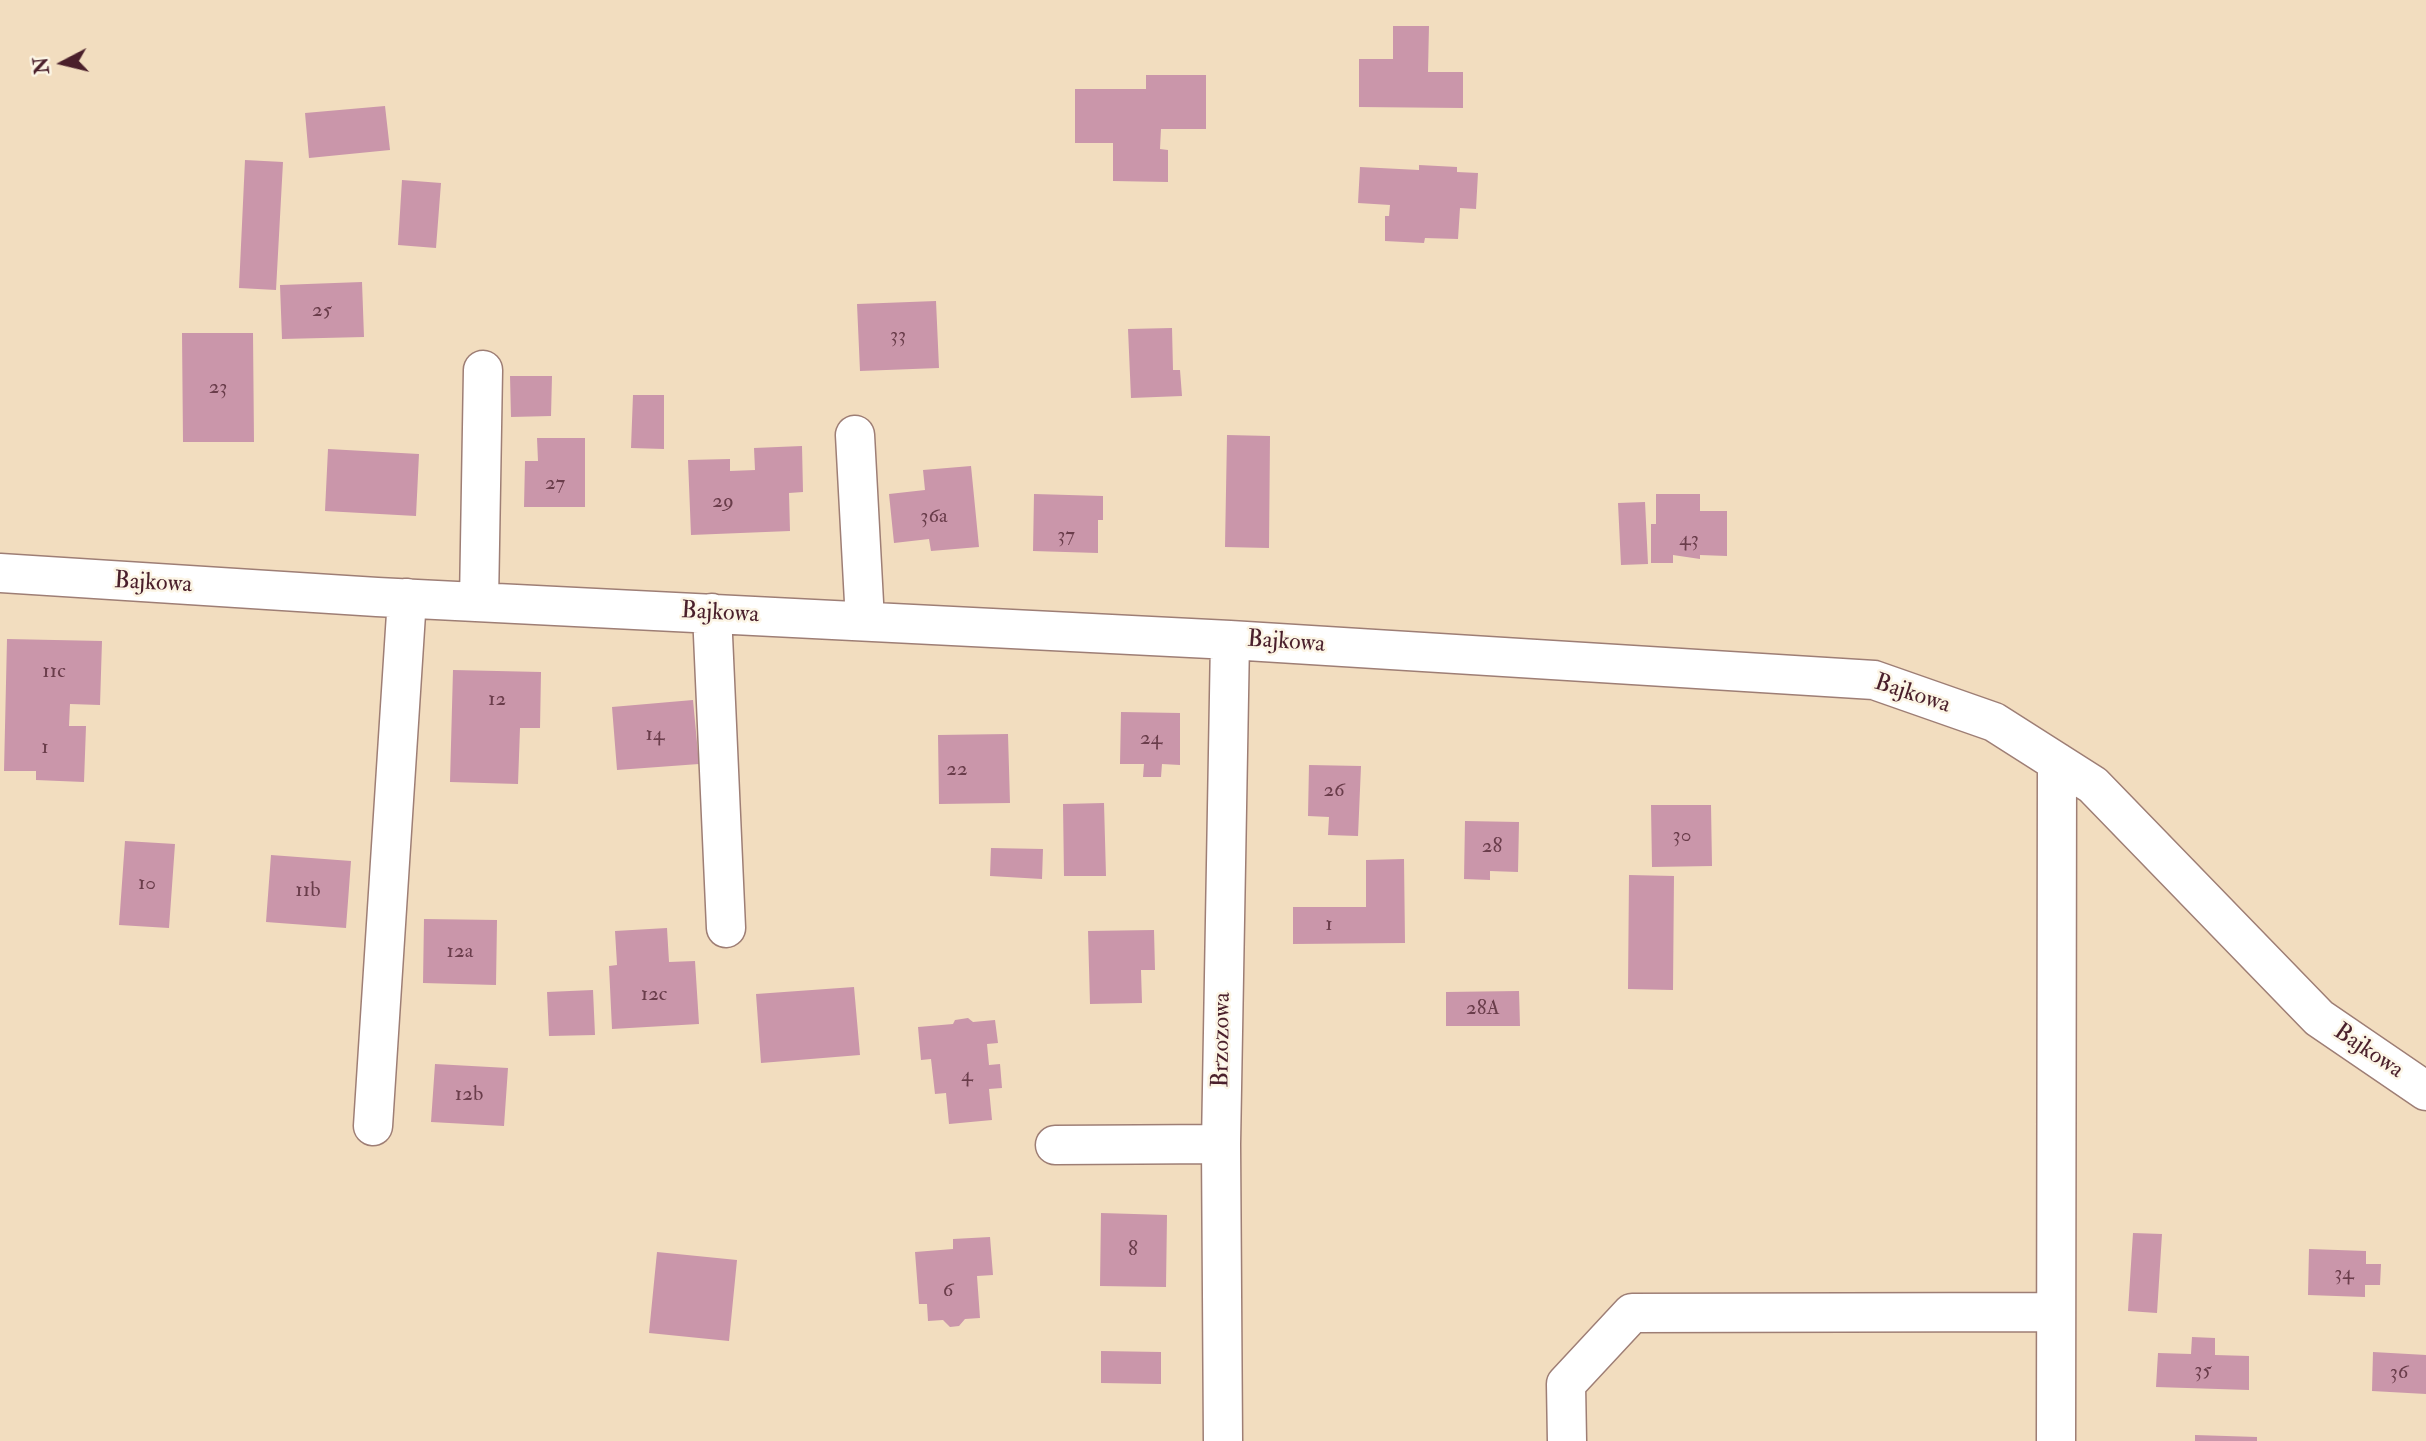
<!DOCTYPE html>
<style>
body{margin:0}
#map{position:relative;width:2426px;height:1441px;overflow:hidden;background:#f2ddbf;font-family:"IM FELL Double Pica",serif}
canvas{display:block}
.north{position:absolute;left:28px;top:28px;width:70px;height:70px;-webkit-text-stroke:5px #fcf5e5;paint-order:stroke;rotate:263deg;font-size:19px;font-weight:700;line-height:28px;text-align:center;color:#4a1f2b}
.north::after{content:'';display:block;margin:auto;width:24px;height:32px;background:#4a1f2b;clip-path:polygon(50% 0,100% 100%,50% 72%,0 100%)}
</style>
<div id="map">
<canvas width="2426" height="1441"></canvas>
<div class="north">N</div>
</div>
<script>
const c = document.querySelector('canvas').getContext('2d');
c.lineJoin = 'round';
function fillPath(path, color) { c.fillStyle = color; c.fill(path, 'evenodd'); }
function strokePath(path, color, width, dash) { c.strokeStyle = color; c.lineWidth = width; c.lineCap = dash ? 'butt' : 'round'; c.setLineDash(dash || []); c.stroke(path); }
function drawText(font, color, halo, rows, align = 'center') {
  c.font = font + ' "IM FELL Double Pica",serif'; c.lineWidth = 5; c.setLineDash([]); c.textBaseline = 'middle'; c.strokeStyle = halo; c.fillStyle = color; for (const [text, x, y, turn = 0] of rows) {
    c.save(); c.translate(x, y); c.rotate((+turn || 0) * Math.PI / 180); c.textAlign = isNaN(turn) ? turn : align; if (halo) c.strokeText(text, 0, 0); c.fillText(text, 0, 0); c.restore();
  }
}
const building = new Path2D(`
 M 1393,26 L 1429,26 L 1428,72 L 1463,72 L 1463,108 L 1359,107 L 1359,59 L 1393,59 Z
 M 1146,75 L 1206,75 L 1206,129 L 1161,129 L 1160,149 L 1168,150 L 1168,182 L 1113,181 L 1113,143 L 1075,143 L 1075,89 L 1146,89 Z
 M 385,106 L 390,150 L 309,158 L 305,113 Z
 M 245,160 L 283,162 L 276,290 L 239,288 Z
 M 1419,165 L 1457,167 L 1457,172 L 1478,173 L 1476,209 L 1460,208 L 1458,239 L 1425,238 L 1424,243 L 1385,241 L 1385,216 L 1389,216 L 1390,205 L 1358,203 L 1360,167 L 1419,170 Z
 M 402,180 L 441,183 L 436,248 L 398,245 Z
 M 362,282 L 364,337 L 282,339 L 280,285 Z
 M 936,301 L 939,368 L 860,371 L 857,304 Z
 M 1172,328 L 1173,370 L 1180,370 L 1182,396 L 1131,398 L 1128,329 Z
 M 182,333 L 253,333 L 254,442 L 183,442 Z
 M 510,376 L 552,376 L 551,416 L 511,417 Z
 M 633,395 L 664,395 L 664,449 L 631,448 Z
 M 1227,435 L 1270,436 L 1269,548 L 1225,547 Z
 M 537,438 L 585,438 L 585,507 L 524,507 L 525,461 L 538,461 Z
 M 802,446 L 803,492 L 789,493 L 790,531 L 691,535 L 688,460 L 730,459 L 730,471 L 755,470 L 754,448 Z
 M 328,449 L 419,454 L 416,516 L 325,511 Z
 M 971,466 L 979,547 L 931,551 L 929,539 L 894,543 L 889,494 L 925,490 L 923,470 Z
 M 1034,494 L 1103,496 L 1103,520 L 1098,520 L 1098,553 L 1033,551 Z
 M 1656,494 L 1700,494 L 1700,511 L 1727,511 L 1727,556 L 1700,555 L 1700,559 L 1673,555 L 1673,563 L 1651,563 L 1651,524 L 1656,524 Z
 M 1645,502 L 1648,564 L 1621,565 L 1618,503 Z
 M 7,639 L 102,641 L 100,705 L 70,704 L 69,726 L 86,726 L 84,782 L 36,780 L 36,771 L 4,771 Z
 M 453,670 L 541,672 L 540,728 L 520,728 L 518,784 L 450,782 Z
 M 693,700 L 699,764 L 617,770 L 612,707 Z
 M 1121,712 L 1180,713 L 1180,765 L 1162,764 L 1161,777 L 1143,777 L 1144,764 L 1120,764 Z
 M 1008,734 L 1010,803 L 939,804 L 938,735 Z
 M 1309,765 L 1361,766 L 1358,836 L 1328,835 L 1329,817 L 1308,816 Z
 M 1104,803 L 1106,876 L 1064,876 L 1063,804 Z
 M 1651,805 L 1711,805 L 1712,866 L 1652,867 Z
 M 1465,821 L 1519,822 L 1518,872 L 1490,871 L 1490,880 L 1464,879 Z
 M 125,841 L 175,844 L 169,928 L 119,925 Z
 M 991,848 L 1043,849 L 1042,879 L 990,876 Z
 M 271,855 L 351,861 L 346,928 L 266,922 Z
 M 1404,859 L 1405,943 L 1293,944 L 1293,907 L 1366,907 L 1366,860 Z
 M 1629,875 L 1674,876 L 1673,990 L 1628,989 Z
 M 424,919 L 497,920 L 496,985 L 423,983 Z
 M 667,928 L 669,962 L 695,961 L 699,1024 L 612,1029 L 609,966 L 617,965 L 615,931 Z
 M 1154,930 L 1155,970 L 1141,970 L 1142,1003 L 1090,1004 L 1088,931 Z
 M 854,987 L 860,1055 L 761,1063 L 756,994 Z
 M 593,990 L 595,1035 L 549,1036 L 547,992 Z
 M 1519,991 L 1520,1026 L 1446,1026 L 1446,992 Z
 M 968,1018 L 973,1022 L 995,1020 L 998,1043 L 987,1044 L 989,1065 L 1000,1064 L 1002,1088 L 989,1089 L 992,1120 L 949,1124 L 946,1093 L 935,1094 L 931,1059 L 921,1060 L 918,1027 L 953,1024 L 955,1020 Z
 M 435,1064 L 508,1068 L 504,1126 L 431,1122 Z
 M 1101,1213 L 1167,1215 L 1166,1287 L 1100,1286 Z
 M 2133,1233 L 2162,1234 L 2157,1313 L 2128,1311 Z
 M 990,1237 L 993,1275 L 977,1276 L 980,1318 L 965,1319 L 959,1326 L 950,1327 L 943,1320 L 928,1321 L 927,1304 L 919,1304 L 915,1252 L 953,1249 L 953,1239 Z
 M 2309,1249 L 2366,1251 L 2366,1264 L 2381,1264 L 2380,1285 L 2365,1285 L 2365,1297 L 2308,1295 Z
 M 657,1252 L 737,1260 L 729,1341 L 649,1333 Z
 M 2192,1337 L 2215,1338 L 2215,1355 L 2249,1356 L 2249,1390 L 2156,1387 L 2158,1353 L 2191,1354 Z
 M 1101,1351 L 1161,1352 L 1161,1384 L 1101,1383 Z
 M 2373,1352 L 2426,1355 L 2426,1394 L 2372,1391 Z
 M 2195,1435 L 2257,1437 L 2257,1441 L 2195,1441 Z`);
const minor = new Path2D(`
 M 855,435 L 865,621
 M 0,573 L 377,597 L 1230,640 L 1874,680 L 1994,722 L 2093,785 L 2319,1018 L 2426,1091
 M 479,602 L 483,370
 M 712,613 L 726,928
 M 373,1126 L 407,598
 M 1055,1145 L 1221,1144
 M 1223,1441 L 1221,1144 L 1230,640
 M 1567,1441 L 1566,1384 L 1632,1313 L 2056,1312
 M 2056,1441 L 2057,762`);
const numberNames = [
 ["25",322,311],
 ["33",898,336],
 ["23",218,388],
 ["27",555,484],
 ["29",723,502],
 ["36a",934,517],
 ["37",1066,536],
 ["43",1689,540],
 ["11c",54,672],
 ["12",497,700],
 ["14",655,735],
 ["24",1151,739],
 ["1",45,748],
 ["22",957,770],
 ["26",1334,791],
 ["30",1682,836],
 ["28",1492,847],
 ["10",147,884],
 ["11b",308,891],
 ["1",1329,925],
 ["12a",460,952],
 ["12c",654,995],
 ["28A",1483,1009],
 ["4",967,1076],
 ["12b",469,1095],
 ["8",1133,1250],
 ["34",2344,1274],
 ["6",948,1291],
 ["35",2203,1371],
 ["36",2399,1373]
];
const streetNames = [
 ["Bajkowa",153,584,3],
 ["Bajkowa",720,614,3],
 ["Bajkowa",1286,643,4],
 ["Bajkowa",1912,695,18],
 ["Brzozowa",1223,1040,-89],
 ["Bajkowa",2368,1052,34]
];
fillPath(building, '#ca96aa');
strokePath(minor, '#9e7e75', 41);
strokePath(minor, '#fff', 38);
drawText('21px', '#6a3d4b', null, numberNames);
drawText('24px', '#4a1f2b', '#fcf5e5', streetNames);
</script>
